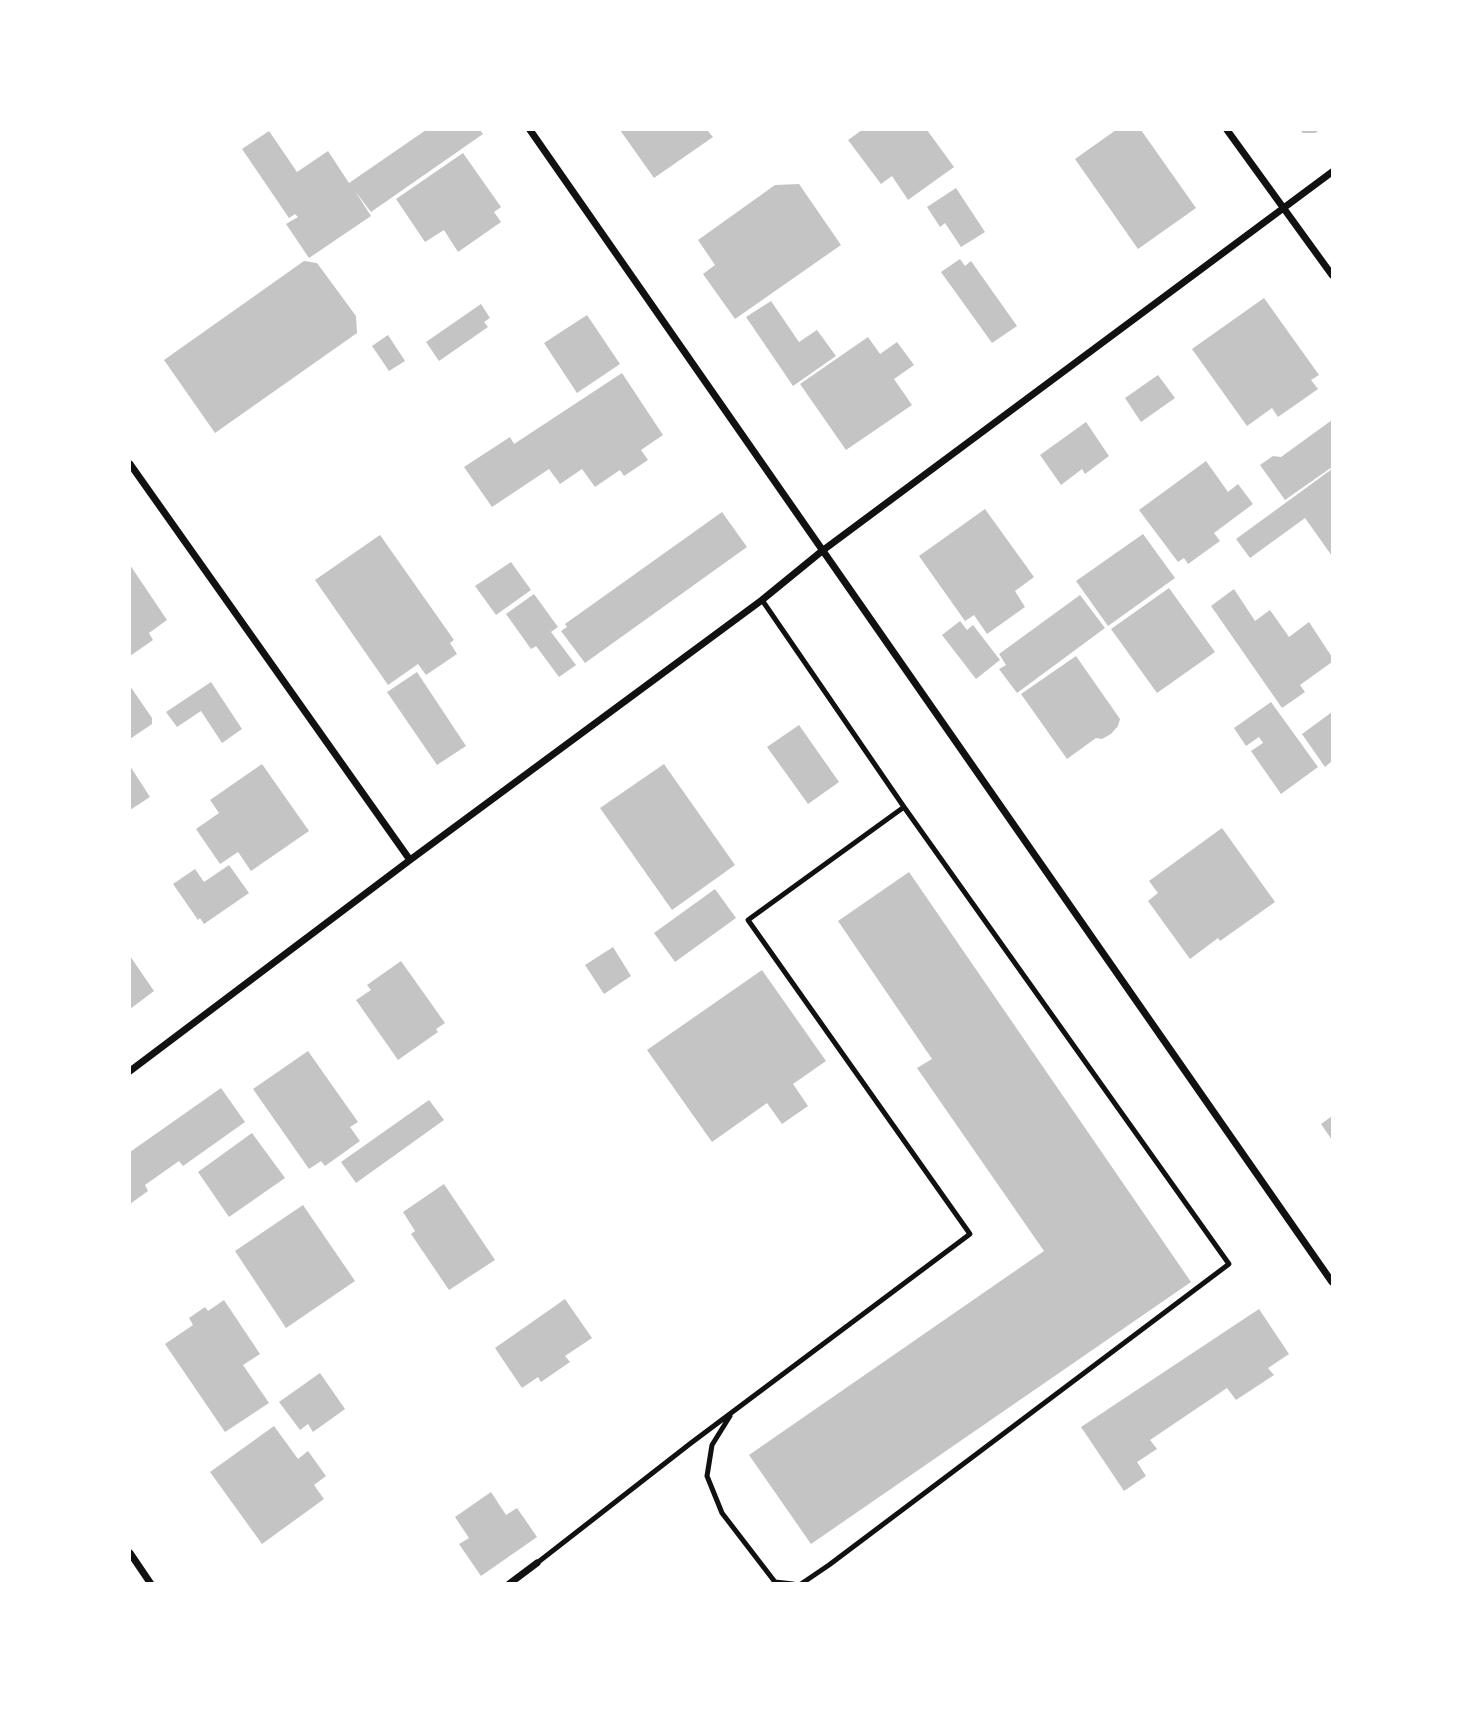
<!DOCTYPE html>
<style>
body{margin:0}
#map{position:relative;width:1462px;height:1713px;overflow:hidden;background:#fff;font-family:Ubuntu,sans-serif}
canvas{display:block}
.frame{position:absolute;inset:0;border:131px solid #fff;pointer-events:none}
</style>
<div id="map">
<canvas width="1462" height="1713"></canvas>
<div class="frame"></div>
</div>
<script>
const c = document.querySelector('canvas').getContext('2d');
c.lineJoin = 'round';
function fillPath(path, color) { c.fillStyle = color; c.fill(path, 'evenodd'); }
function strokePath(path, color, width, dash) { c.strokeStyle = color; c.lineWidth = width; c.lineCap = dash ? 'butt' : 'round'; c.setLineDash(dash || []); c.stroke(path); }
const building = new Path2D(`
 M 426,130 L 480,130 L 483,134 L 371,212 L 355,191 L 371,216 L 309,258 L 286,224 L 298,217 L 295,214 L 289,218 L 242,149 L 269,131 L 297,172 L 328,151 L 349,183 Z
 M 620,130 L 707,130 L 713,137 L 654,178 Z
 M 862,130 L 927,130 L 954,167 L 908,200 L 892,176 L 881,184 L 848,140 Z
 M 1116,130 L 1141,130 L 1196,208 L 1138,249 L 1075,159 Z
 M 1300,130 L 1320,130 L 1315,133 L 1303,133 Z
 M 463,153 L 501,207 L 494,212 L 501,222 L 458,252 L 444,230 L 425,242 L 396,199 Z
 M 799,184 L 841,245 L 735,319 L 703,274 L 715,265 L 698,240 L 775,185 Z
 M 956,188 L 985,232 L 961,247 L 945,223 L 940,227 L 927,207 Z
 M 960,259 L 965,266 L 971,261 L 1017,326 L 992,343 L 941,272 Z
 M 304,261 L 317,263 L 356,316 L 357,333 L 215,433 L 164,360 Z
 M 1264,298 L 1319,375 L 1311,380 L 1318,389 L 1278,417 L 1272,408 L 1247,426 L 1192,349 Z
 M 771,301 L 799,342 L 817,330 L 836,356 L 793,386 L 746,317 Z
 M 481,304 L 490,318 L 484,322 L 488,327 L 439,361 L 426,342 Z
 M 587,315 L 620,364 L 577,393 L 544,343 Z
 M 388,335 L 405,361 L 389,371 L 372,346 Z
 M 868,337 L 880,354 L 897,342 L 914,365 L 894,379 L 912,405 L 846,450 L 800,384 Z
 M 622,373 L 663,435 L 641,450 L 648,460 L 624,476 L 620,470 L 595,487 L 582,469 L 560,484 L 549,469 L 492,507 L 464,467 L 510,437 L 514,444 Z
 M 1158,375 L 1175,398 L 1141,422 L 1125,398 Z
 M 1332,420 L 1332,467 L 1285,500 L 1260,465 L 1273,456 L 1281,457 Z
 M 1086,422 L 1109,456 L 1085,474 L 1082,469 L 1061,485 L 1040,455 Z
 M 1206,461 L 1228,492 L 1238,484 L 1253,504 L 1214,533 L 1220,541 L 1188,564 L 1184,558 L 1178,562 L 1139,510 Z
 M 1332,469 L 1332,556 L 1305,518 L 1250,558 L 1236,539 Z
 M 985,509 L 1034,577 L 1015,591 L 1025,607 L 987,634 L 974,615 L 965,621 L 919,556 Z
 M 722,512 L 747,547 L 585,663 L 561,631 L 567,627 L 565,624 Z
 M 1143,534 L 1175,578 L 1108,626 L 1076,581 Z
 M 380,535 L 454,640 L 450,643 L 457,654 L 426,675 L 418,664 L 388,685 L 315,580 Z
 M 511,562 L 531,590 L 496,615 L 475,586 Z
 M 130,565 L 167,620 L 149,633 L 153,640 L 130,656 Z
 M 1169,588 L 1215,652 L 1157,693 L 1111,629 Z
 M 1234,589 L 1255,621 L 1270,610 L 1289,637 L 1309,622 L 1332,657 L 1332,662 L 1300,685 L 1305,692 L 1282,708 L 1211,606 Z
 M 534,594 L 558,627 L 551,632 L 576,665 L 559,677 L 536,646 L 531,649 L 506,614 Z
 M 1080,595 L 1105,628 L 1017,693 L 999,669 L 1006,665 L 999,654 Z
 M 960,621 L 967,630 L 973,625 L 1000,660 L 976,679 L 942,635 Z
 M 1076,656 L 1120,719 L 1118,726 L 1111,734 L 1102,739 L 1096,738 L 1067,759 L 1021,694 Z
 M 417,672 L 466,746 L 437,765 L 387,692 Z
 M 211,682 L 242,729 L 222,743 L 201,711 L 177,727 L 166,712 Z
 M 130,686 L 152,718 L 152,724 L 130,739 Z
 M 1271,702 L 1318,767 L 1281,794 L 1251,751 L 1263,743 L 1259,737 L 1246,746 L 1234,728 Z
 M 1332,712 L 1332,761 L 1325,767 L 1302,734 Z
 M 799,725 L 839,782 L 808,804 L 767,747 Z
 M 262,764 L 309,831 L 251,871 L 238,852 L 220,864 L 196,829 L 219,813 L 210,800 Z
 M 664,764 L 735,865 L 672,910 L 600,808 Z
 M 130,766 L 150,797 L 130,810 Z
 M 1222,828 L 1275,902 L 1220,941 L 1218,938 L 1190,959 L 1148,901 L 1158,893 L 1149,881 Z
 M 229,865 L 249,893 L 204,924 L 200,918 L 198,920 L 173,884 L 195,869 L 204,882 Z
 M 909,872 L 1191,1282 L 811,1544 L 749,1455 L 1044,1251 L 917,1068 L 932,1059 L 838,921 Z
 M 715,889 L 736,918 L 675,962 L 654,933 Z
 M 613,947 L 631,976 L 604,994 L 585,965 Z
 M 130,956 L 154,991 L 130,1009 Z
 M 401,961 L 445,1023 L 436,1029 L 438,1032 L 398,1060 L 356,1000 L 371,990 L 367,985 Z
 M 762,970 L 826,1061 L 793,1084 L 808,1106 L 782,1124 L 767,1103 L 712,1142 L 647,1050 Z
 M 308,1051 L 358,1122 L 350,1127 L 360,1141 L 325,1166 L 321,1161 L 309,1169 L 253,1089 Z
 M 221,1088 L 245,1122 L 183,1166 L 179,1161 L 145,1185 L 148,1191 L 130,1204 L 130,1152 Z
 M 429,1100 L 444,1120 L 356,1183 L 341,1162 Z
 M 1332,1116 L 1332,1140 L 1321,1124 Z
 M 252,1133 L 285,1178 L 229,1217 L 198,1172 Z
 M 444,1184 L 495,1260 L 449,1290 L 411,1234 L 415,1231 L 403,1212 Z
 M 303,1205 L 355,1281 L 286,1328 L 235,1251 Z
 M 565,1299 L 592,1338 L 565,1356 L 570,1362 L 541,1382 L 538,1377 L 522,1388 L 495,1348 Z
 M 224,1300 L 260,1354 L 243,1365 L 269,1403 L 225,1432 L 165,1344 L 193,1325 L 189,1318 L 205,1307 L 208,1311 Z
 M 1259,1309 L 1289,1354 L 1268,1368 L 1274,1375 L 1236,1400 L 1227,1388 L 1150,1440 L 1157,1449 L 1137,1462 L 1146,1476 L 1124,1491 L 1081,1427 Z
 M 320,1373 L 345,1409 L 313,1432 L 308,1424 L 300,1430 L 279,1402 Z
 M 274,1426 L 298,1459 L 308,1451 L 326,1476 L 314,1485 L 324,1499 L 262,1544 L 210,1472 Z
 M 491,1492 L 506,1515 L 517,1508 L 537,1537 L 481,1576 L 459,1544 L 469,1538 L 455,1517 Z`);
const service = new Path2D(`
 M 762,600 L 904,807 L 1229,1264 L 829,1565 L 801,1584
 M 730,1416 L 712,1445 L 707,1476 L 722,1513 L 775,1582 L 793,1584
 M 537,1563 L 691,1443 L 970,1234 L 748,920 L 904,807`);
const minor = new Path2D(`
 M 530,130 L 1332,1282
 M 1227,130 L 1332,275
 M 130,464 L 410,860
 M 130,1071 L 410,860 L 762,600 L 822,551 L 1332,172
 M 130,1553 L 151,1584
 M 509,1584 L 537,1563`);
fillPath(building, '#c4c4c4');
strokePath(service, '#111', 5);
strokePath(minor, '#111', 7);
</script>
